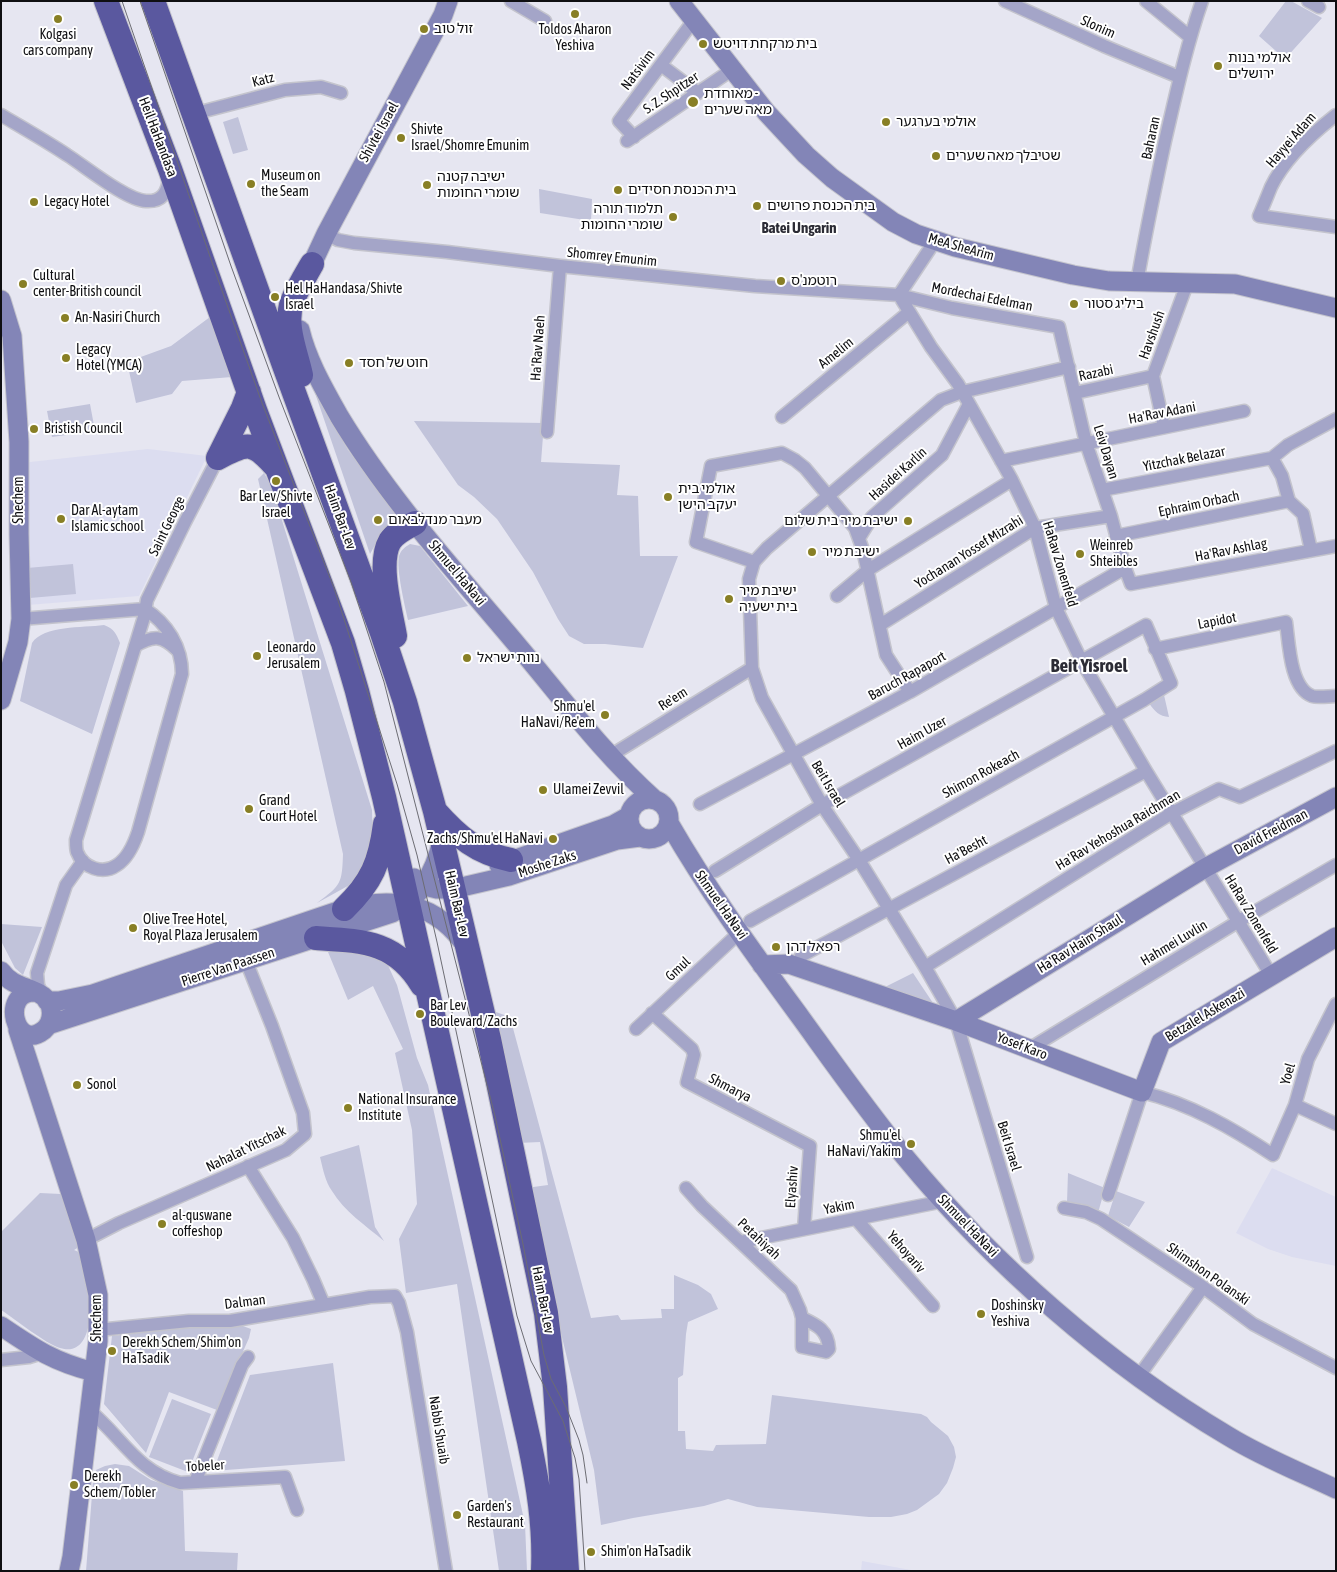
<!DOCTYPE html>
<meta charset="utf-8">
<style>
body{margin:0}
#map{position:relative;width:1337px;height:1572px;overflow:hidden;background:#e6e6f1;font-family:"Asap Condensed",sans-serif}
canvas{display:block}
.frame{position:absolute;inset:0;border:2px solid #0f0f12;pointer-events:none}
</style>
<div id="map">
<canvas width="1337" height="1572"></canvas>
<div class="frame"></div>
</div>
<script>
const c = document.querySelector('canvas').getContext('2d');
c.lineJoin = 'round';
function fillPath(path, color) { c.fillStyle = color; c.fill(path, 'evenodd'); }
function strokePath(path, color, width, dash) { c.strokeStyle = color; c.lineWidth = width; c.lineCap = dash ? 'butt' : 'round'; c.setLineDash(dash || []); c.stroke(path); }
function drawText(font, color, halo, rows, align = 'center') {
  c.font = font + ' "Asap Condensed","Noto Sans Hebrew",sans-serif'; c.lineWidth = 4; c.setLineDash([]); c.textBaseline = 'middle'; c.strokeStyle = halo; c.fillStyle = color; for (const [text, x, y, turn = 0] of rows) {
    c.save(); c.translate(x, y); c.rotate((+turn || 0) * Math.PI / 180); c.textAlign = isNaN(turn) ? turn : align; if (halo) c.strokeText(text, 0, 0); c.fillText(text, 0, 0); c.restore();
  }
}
const built = new Path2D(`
 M 148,449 L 207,456 L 139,596 L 28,605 L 21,463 Z
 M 1272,1168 L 1336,1197 L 1336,1266 L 1292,1257 L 1268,1249 L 1236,1233 Z
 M 862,1561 L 916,1571 L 861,1571 Z`);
const green = new Path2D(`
 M 1286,1 L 1291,1 L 1322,18 L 1285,59 L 1259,36 Z
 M 238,117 L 248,150 L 233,154 L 223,122 Z
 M 539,189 L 592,199 L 591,221 L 540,213 Z
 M 210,317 L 232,377 L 182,381 L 172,394 L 136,403 L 127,362 L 171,346 Z
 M 313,387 L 348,450 L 397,515 L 384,529 L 370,554 Z
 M 90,404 L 95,431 L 52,437 L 47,411 Z
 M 414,421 L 544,423 L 541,462 L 620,465 L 617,495 L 638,496 L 640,556 L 678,556 L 643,648 L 605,644 L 584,644 L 569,636 L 558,619 L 533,572 L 497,519 L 474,497 L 458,485 Z
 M 264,473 L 271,485 L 372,810 L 373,845 L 355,882 L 317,903 C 341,885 342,884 343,854 L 258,479 Z
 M 410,544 L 420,546 L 468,606 L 408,620 C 405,606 396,569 399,556 C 401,550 405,547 410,544 Z
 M 73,564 L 76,594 L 30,598 L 27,568 Z
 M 104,625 C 114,629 116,633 120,643 L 92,734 L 20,701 L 32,643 C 44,625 82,628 104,625 Z
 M 1164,695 L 1169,717 C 1159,716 1155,712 1149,703 Z
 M 1,924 L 42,927 L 23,975 L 15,968 L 1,941 Z
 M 347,948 L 386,961 L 397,985 L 417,1058 L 428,1085 L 525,1524 L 527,1571 L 499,1571 L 457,1284 L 406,1293 L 399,1239 L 417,1204 L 412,1130 L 395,1053 L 403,1049 L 373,986 L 348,1000 L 328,952 Z
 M 913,973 L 933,1003 L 883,988 Z
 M 496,1012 L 510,1017 L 591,1318 L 618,1315 L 621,1320 L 662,1318 L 661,1309 L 674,1309 L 674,1275 L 698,1285 L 711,1294 L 718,1309 L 688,1322 L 686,1334 L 683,1375 L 678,1378 L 678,1431 L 685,1431 L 686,1449 L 713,1451 L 716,1445 L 766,1444 L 772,1395 L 921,1414 L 927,1417 L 931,1422 L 948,1436 L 954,1447 L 956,1457 L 953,1468 L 947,1483 L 939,1494 L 917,1510 L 907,1514 L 891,1517 L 869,1517 L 757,1507 L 728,1499 L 704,1506 L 633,1518 L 601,1525 L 594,1470 L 526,1188 L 548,1185 L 540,1142 L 518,1143 Z
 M 359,1145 L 375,1227 L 384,1241 C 366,1226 344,1211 332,1191 C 325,1181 323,1169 320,1157 Z
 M 1068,1173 L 1105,1188 L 1098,1213 L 1067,1202 Z
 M 1116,1191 L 1145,1202 L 1129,1227 L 1108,1216 Z
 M 40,1193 L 61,1194 L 79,1247 L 74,1250 L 81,1253 C 84,1262 88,1271 89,1279 C 92,1299 95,1359 60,1348 C 46,1344 15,1319 1,1310 L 1,1232 Z
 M 232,1322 L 251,1329 L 249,1338 L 217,1410 L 169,1392 L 146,1453 L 104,1404 L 112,1336 Z
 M 333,1363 L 345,1461 L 213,1471 L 250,1375 Z
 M 172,1399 L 211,1414 L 188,1472 L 149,1457 Z
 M 115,1464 L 129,1466 L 151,1480 L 183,1491 L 185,1551 L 238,1553 L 237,1571 L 86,1571 L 93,1482 L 96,1470 L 105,1466 Z`);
const street = new Path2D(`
 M 511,1 L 545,21
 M 1005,1 L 1104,46 L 1179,77
 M 1146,1 L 1190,37
 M 1308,1 L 1319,7
 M 661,65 L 698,93
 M 193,114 L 285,90 L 321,87 L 341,93
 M 1,115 C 23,128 46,141 67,155 C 86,167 126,200 146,201 C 163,202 168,191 169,177
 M 1336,115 C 1313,133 1284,160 1271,187 C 1267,197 1263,207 1259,216 L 1336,227
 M 634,137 L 619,121 L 694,20
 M 627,141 L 733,69
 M 326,234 L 338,240 L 354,243 L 447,252 L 560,266 L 755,286 L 899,295 L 952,308 L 1059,327 L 1086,443 L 1111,516 L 1125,568 L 1131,584 L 1336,546
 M 1137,283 C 1145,235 1155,188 1165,141 C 1176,94 1186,47 1202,1
 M 899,295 L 931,347 L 958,384 L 1012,480 L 1035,528 L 1056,608 L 1082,662 L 1146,771 L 1271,975
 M 899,295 L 935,241
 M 1075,393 L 1153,376
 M 782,417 L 909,312
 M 1164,427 L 1153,376 L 1187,284
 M 547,432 L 560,266
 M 1272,458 L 1282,476 L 1289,501 L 1303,514 L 1311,550
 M 1001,461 L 1244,411
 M 1102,490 L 1272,458 L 1288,445 L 1336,419
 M 1116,536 L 1289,501
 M 859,538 L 872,517 L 942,455 L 969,404
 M 754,562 L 696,542 L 711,466 L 782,453 L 795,460 L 805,468 L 855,528 L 863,550 L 886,655 L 910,692
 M 837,596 L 868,570 L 1012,480
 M 21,619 L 145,609 C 167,623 182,647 182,674 L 138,832 C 134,844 128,858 117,865 C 103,875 83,868 77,852 C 76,849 76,843 76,840 L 144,617 L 147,600 L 185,522 L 218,458
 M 880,625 L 1035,528 L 1111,516
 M 135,646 C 153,635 162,635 177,650
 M 1155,649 L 1286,622 C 1289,643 1290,688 1312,696 C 1318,698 1329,696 1336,696
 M 610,756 L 752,668
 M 700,804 L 910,692 L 1125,568
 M 715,871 L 822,805 L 1146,625 L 1171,683 L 1144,700 L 750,921
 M 801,956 L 1146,771
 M 925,967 L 1172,813 L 1219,789 L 1240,797 L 1336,751
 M 42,995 L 38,985 L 37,973 L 66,885 L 83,861
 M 652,1013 L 692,1049 L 694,1055 L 687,1082 L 810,1146 L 804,1229
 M 636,1029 L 740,932
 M 1029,1049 L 1239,921 L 1336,865
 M 1295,1105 L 1336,1124
 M 248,1166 L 293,1238 L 313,1279 L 324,1305
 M 686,1188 L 702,1206 L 791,1290 L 800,1310 L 802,1318 L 802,1347 L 826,1352 L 829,1349 C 828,1330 817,1325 802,1318
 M 1108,1195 L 1142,1092 C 1190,1104 1232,1128 1273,1155 L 1295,1105 L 1308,1059 L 1336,1004
 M 1064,1208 L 1086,1212 L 1101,1219 L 1203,1287 L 1253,1324 L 1336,1368
 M 856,1219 L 933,1306
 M 86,1240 L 119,1223 L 286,1150 L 305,1134 L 303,1113 L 272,1026 L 246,961
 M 741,1242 L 944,1201
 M 1027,1257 L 956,1021 L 925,967 L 859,860 L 822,805 L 762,698 L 752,668 L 749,579 L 754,562 L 767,548 L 941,400 L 962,392 L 1069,367
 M 98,1330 L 189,1321 L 230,1321 L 370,1297 L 395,1296 L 399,1303 L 407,1332 L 446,1571
 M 1,1360 L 29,1357 L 42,1353
 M 1139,1376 L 1203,1287
 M 89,1410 C 122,1437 136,1471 180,1483 L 285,1477 L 297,1510
 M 195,1482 L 242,1365 L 248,1357`);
const secondary = new Path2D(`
 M 679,1 L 766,112 L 806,155 L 832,178 L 893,222 L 916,234 L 955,247 L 1073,275 L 1109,281 L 1235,284 L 1336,308
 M 308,276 L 312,264 L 326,234 L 443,15 L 448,1
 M 1,300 L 12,336 L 19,442 L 19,534 L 21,619 L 18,642 L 1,700
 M 300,330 C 307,360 324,389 339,416 C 389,499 456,572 518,646 C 562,698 603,754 654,799
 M629 819a20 20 0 1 1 40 0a20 20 0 1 1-40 0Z
 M 669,823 C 708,891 755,955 801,1018 C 835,1065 868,1112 905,1157 C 993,1264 1108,1365 1228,1436 C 1262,1457 1300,1472 1336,1489
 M 499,865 L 613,825 L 629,816
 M 414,878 L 429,887 L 437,889 L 453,889 L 509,876 L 617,840 L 640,837
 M 762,965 L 789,964 L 956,1021 L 1142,1092 L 1161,1042 L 1336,937
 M 1,971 C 13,988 30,986 43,996 C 54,1004 54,1021 44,1030 C 15,1053 0,992 34,992
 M 47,1001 L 59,1001 L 93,994 L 344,909 C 394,896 437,902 467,948
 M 956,1021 L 1205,868 L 1336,797
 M 48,1025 L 392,913 C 420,899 435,871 442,841
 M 18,1030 L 86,1240 L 98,1295 L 98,1341 L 72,1557 L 69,1571
 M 1,1326 C 35,1349 54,1362 94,1372`);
const highway = new Path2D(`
 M 106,1 L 170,169 L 255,410 L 343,643 L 357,691 L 384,797 L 529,1441 C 538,1484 545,1526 543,1571
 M 153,1 L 285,368 L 382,633 L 405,702 L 435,811 L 489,1039 L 546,1313 L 555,1387 L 567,1571
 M 301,375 C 296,352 284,325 292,302 C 297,289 305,276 312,264
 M 218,458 L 243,408 L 249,392
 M 218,458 C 248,442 253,441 276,467
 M 395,636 C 391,612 377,563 390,541 C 396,532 406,528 415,523
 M 435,811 C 458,837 477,853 511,860
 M 344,909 C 372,882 380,862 385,824
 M 316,938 C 362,941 396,941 422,985`);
const tram = new Path2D(`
 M 122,1 L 215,271 L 262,403 L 334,588 L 397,784 L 417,855 L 437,942 L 517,1316 L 531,1361 L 563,1421 L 575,1458 L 579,1479 L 585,1571
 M 140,1 L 231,266 L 279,397 L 351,582 L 384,682 L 495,1116 L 523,1244 L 544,1355 L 551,1379 L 566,1407 L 579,1440 L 583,1455 L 587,1483`);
const markers = [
 [575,14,5,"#887f25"],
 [58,19,5,"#887f25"],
 [424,29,5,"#887f25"],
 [703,44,5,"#887f25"],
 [1218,66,5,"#887f25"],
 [693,102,6,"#887f25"],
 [886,122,5,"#887f25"],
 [401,138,5,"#887f25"],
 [936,156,5,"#887f25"],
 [251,184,5,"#887f25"],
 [427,185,5,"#887f25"],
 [618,190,5,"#887f25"],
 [34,202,5,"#887f25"],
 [757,206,5,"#887f25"],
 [673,217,5,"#887f25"],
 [781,281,5,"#887f25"],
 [23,284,5,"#887f25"],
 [275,297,5,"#887f25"],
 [1074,304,5,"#887f25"],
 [65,318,5,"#887f25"],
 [66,358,5,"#887f25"],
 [349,363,5,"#887f25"],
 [34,429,5,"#887f25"],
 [276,481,5,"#887f25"],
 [668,497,5,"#887f25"],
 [61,519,5,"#887f25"],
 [378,520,5,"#887f25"],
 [908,521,5,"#887f25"],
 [812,552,5,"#887f25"],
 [1080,554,5,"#887f25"],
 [729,599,5,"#887f25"],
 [257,656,5,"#887f25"],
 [467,658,5,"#887f25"],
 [605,715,5,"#887f25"],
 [543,790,5,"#887f25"],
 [249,809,5,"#887f25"],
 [553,839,5,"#887f25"],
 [133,928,5,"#887f25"],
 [776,947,5,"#887f25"],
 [420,1014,5,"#887f25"],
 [77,1085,5,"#887f25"],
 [348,1108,5,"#887f25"],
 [911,1144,5,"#887f25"],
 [162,1224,5,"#887f25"],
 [981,1314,5,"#887f25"],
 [112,1351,5,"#887f25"],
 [74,1485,5,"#887f25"],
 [457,1515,5,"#887f25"],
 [591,1552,5,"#887f25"]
];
const streetNames = [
 ["Slonim",1098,27,24],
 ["Natsivim",638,70,-53],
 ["Katz",263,80,-15],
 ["S. Z. Shpitzer",671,93,-34],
 ["Shivtei Israel",379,132,-61],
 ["Heil HaHandasa",158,137,69],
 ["Baharan",1151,138,-78],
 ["Hayyei Adam",1291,140,-49],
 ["MeA SheArim",961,247,16],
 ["Shomrey Emunim",612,257,6],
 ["Mordechai Edelman",982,297,11],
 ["Havshush",1152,335,-70],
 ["Ha'Rav Naeh",538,348,-86],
 ["Amelim",836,353,-39],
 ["Razabi",1096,373,-12],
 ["Ha'Rav Adani",1162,413,-11],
 ["Leiv Dayan",1106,452,73],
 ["Yitzchak Belazar",1184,459,-11],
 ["Hasidei Karlin",898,474,-42],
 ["Shechem",19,500,-90],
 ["Ephraim Orbach",1199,504,-12],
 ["Haim Bar-Lev",340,517,70],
 ["Saint George",167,526,-64],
 ["Ha'Rav Ashlag",1231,550,-11],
 ["Yochanan Yossef Mizrahi",969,552,-32],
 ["HaRav Zonenfeld",1060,564,73],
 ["Shmuel HaNavi",457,573,50],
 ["Lapidot",1217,621,-11],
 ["Baruch Rapaport",907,676,-29],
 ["Re'em",673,699,-32],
 ["Haim Uzer",922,733,-29],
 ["Shimon Rokeach",981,774,-29],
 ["Beit Israel",828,784,59],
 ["Ha'Rav Yehoshua Raichman",1118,830,-31],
 ["David Freidman",1271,832,-28],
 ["Ha'Besht",966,850,-28],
 ["Moshe Zaks",547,864,-18],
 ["Haim Bar-Lev",457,904,77],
 ["Shmuel HaNavi",721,905,55],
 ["HaRav Zonenfeld",1251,914,59],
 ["Hahmei Luvlin",1174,943,-31],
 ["Ha'Rav Haim Shaul",1080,944,-32],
 ["Pierre Van Paassen",228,967,-18],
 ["Gmul",678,969,-43],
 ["Betzalel Askenazi",1205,1015,-31],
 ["Yosef Karo",1022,1046,21],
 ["Yoel",1288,1074,-74],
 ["Shmarya",730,1088,27],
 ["Beit Israel",1009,1146,73],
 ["Nahalat Yitschak",246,1149,-26],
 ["Elyashiv",792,1187,-86],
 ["Yakim",839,1207,-11],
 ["Shmuel HaNavi",968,1226,46],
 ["Petahiyah",759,1239,43],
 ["Yehoyariv",906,1252,49],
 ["Shimshon Polanski",1208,1274,35],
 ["Haim Bar-Lev",543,1300,79],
 ["Dalman",245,1302,-7],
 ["Shechem",97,1318,-90],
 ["Nabbi Shuaib",439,1430,81],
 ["Tobeler",205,1466,-3]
];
const poiNames = [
 ["זול טוב",434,29],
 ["Toldos Aharon",575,30,"center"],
 ["Yeshiva",575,46,"center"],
 ["Kolgasi",58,35,"center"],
 ["cars company",58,51,"center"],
 ["בית מרקחת דויטש",713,44],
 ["אולמי בנות",1228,58],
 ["ירושלים",1228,74],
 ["מאוחדת -",704,94],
 ["מאה שערים",704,110],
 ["אולמי בערגער",896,122],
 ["Shivte",411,130],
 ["Israel/Shomre Emunim",411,146],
 ["שטיבלך מאה שערים",946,156],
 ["Museum on",261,176],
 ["the Seam",261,192],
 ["ישיבה קטנה",437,177],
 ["שומרי החומות",437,193],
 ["בית הכנסת חסידים",628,190],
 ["Legacy Hotel",44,202],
 ["בית הכנסת פרושים",767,206],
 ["תלמוד תורה",663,209,"right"],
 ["שומרי החומות",663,225,"right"],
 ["Cultural",33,276],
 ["center-British council",33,292],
 ["רוטמנ'ס",791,281],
 ["Hel HaHandasa/Shivte",285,289],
 ["Israel",285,305],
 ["ביליג סטור",1084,304],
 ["An-Nasiri Church",75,318],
 ["Legacy",76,350],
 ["Hotel (YMCA)",76,366],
 ["חוט של חסד",359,363],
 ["Bristish Council",44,429],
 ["אולמי בית",678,489],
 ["יעקב הישן",678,505],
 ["Bar Lev/Shivte",276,497,"center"],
 ["Israel",276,513,"center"],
 ["Dar Al-aytam",71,511],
 ["Islamic school",71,527],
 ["מעבר מנדלבאום",388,520],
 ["ישיבת מיר בית שלום",898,521,"right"],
 ["Weinreb",1090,546],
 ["Shteibles",1090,562],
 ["ישיבת מיר",822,552],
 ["ישיבת מיר",739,591],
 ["בית ישעיה",739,607],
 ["Leonardo",267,648],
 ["Jerusalem",267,664],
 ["נוות ישראל",477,658],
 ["Shmu'el",595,707,"right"],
 ["HaNavi/Re'em",595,723,"right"],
 ["Ulamei Zevvil",553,790],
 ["Grand",259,801],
 ["Court Hotel",259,817],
 ["Zachs/Shmu'el HaNavi",543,839,"right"],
 ["Olive Tree Hotel,",143,920],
 ["Royal Plaza Jerusalem",143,936],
 ["רפאל דהן",786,947],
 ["Bar Lev",430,1006],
 ["Boulevard/Zachs",430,1022],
 ["Sonol",87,1085],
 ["National Insurance",358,1100],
 ["Institute",358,1116],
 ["Shmu'el",901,1136,"right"],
 ["HaNavi/Yakim",901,1152,"right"],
 ["al-quswane",172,1216],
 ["coffeshop",172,1232],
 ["Doshinsky",991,1306],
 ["Yeshiva",991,1322],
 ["Derekh Schem/Shim'on",122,1343],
 ["HaTsadik",122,1359],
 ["Derekh",84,1477],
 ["Schem/Tobler",84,1493],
 ["Garden's",467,1507],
 ["Restaurant",467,1523],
 ["Shim'on HaTsadik",601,1552]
];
const neighbourhoodNames = [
 ["Batei Ungarin",799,228]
];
const districtNames = [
 ["Beit Yisroel",1089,666]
];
fillPath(built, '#dcddf0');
fillPath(green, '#c1c3da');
strokePath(street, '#c4c4cd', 15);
strokePath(secondary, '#c4c4cd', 21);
strokePath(highway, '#c4c4cd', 26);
strokePath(street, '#a4a5c8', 12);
strokePath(secondary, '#8385b7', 19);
strokePath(highway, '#5a589f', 24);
strokePath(tram, '#6c6c73', 1);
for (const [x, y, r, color] of markers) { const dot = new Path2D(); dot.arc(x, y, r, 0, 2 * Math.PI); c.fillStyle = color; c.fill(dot); strokePath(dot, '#fff', 2); }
drawText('14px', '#0f0f12', '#fff', streetNames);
drawText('14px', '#0f0f12', '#fff', poiNames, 'left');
drawText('bold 15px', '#2c2c35', '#fff', neighbourhoodNames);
drawText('bold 19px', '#2c2c35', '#fff', districtNames);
</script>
